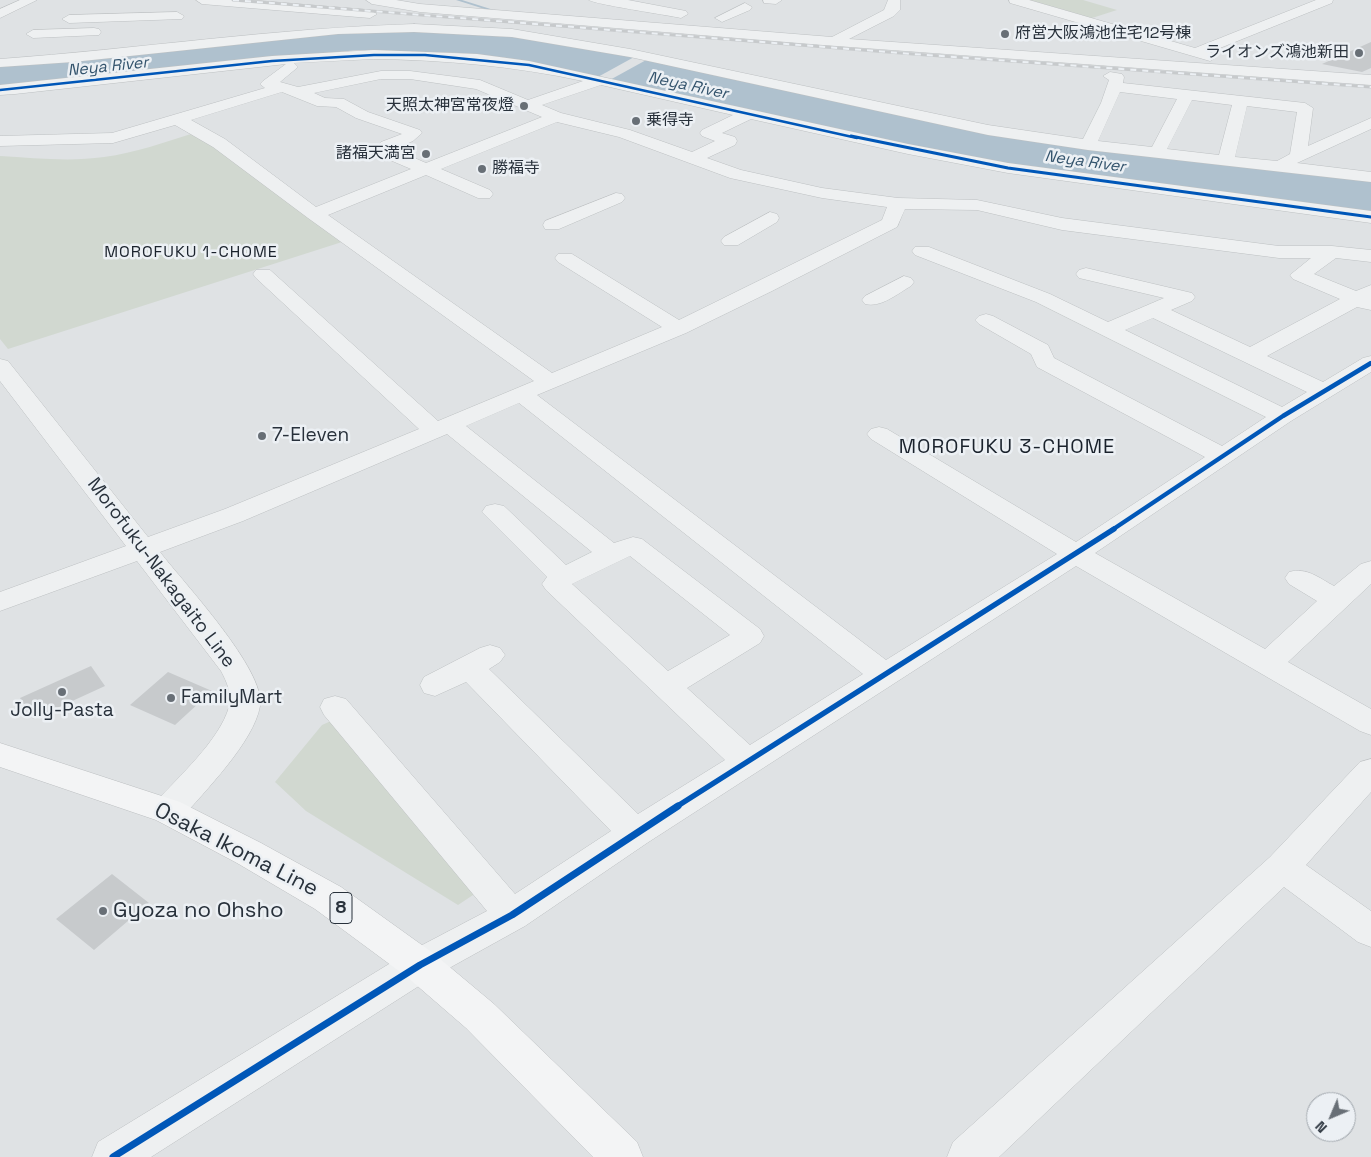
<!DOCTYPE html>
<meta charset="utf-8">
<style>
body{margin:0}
#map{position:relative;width:1371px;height:1157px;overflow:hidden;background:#dfe2e4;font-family:"Space Grotesk",sans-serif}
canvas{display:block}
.north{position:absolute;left:1306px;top:1092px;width:50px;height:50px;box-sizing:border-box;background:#ecf0f4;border:1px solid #9ea4aa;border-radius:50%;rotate:225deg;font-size:14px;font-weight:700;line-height:20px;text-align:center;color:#28313b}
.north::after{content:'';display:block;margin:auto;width:18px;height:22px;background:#686f76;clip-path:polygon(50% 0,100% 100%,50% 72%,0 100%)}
</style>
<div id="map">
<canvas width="1371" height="1157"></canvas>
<div class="north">N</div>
</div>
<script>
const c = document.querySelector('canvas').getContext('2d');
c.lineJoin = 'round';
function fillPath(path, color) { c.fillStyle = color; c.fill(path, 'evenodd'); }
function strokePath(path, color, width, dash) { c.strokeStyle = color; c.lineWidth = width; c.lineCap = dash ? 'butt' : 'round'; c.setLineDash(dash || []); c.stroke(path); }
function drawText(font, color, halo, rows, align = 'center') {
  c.font = font + ' "Space Grotesk","Noto Sans JP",sans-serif'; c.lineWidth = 5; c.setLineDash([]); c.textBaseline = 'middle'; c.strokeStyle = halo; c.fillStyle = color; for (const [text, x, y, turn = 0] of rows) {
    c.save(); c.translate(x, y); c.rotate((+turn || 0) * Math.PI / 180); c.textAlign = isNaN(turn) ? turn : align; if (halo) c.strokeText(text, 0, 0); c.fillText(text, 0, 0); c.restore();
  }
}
const green = new Path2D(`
 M 1029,0 L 1083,0 L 1117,10 L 1092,18 Z
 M 194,133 L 216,147 L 342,242 L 8,349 L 0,339 L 0,156 C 34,158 70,162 104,157 C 135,153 165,142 194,133 Z
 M 331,721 L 479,891 L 458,905 L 306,811 L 275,782 L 322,725 Z`);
const water = new Path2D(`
 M 375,30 L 486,33 L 564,43 L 919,118 L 1371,181 L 1371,212 L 1056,173 L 931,150 L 525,61 L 459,53 L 358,50 L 0,86 L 0,65 Z`);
const pier = new Path2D(`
 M 636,56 L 648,59 L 608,81 L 596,78 Z`);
const stream = new Path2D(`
 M 456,0 L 462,0 L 497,11 L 494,12 Z`);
const building = new Path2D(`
 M 1371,42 L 1371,68 L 1362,72 L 1322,64 Z
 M 91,666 L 105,686 L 33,719 L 20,698 Z
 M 168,672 L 212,691 L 175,725 L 130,705 Z
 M 112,874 L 149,903 L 94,950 L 56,919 Z`);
const minor = new Path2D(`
 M 20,0 L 37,0 L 0,18 L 0,9 Z
 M 196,0 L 249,0 L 370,10 L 377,14 L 370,18 L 202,4 Z
 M 366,0 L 396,0 L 420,4 L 832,37 L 884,10 L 888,0 L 900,0 L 900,10 L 894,16 L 849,39 L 1371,75 L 1371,85 L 823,45 L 420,12 L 372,4 Z
 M 589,0 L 628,0 L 686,11 L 688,14 L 681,18 C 668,15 592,4 589,0 Z
 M 763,0 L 782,0 L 776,4 L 764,3 Z
 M 1009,0 L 1029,0 L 1195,48 L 1316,0 L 1333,0 L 1332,3 L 1210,52 L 1217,57 L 1210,61 L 1010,3 Z
 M 745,3 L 752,7 L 750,10 L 722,22 L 715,18 Z
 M 177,12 L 184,16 L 182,19 L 69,23 L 62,19 L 69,15 Z
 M 414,24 L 512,29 L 630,49 L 988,125 L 1083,139 L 1101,103 L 1109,80 L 1103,76 L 1110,72 L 1122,74 L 1124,77 L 1123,83 L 1305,103 L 1313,108 L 1308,146 L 1371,118 L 1371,129 L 1297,163 L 1371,172 L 1371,182 L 1088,150 L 988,135 L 630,57 L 512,37 L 414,32 L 338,34 L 73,62 L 0,67 L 0,59 C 138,49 275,28 414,24 ZM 1120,92 L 1177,99 L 1152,147 L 1098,141 ZM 1192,100 L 1232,105 L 1219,155 L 1167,149 ZM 1247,106 L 1297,112 L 1290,154 L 1277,161 L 1235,157 Z
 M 94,28 L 99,29 L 101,32 L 99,35 L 33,38 L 26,34 L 33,30 Z
 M 374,50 L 477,54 L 529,61 L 908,144 L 1008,163 L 1371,211 L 1371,223 L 1008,173 L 908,154 L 751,119 L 722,133 L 735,137 L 737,141 L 735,145 L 707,158 L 741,170 L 822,188 L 898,198 L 977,200 L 1062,218 L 1279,246 L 1332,246 L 1371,250 L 1371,262 L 1336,258 L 1314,274 L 1356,291 L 1371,285 L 1371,310 L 1357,307 L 1267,356 L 1323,382 L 1363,358 L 1371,356 L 1371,372 L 1291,421 L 1095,553 L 1265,649 L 1317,601 L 1289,584 L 1285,578 L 1289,572 C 1307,567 1319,578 1334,586 L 1361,564 L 1371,561 L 1371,584 L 1288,662 L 1371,709 L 1371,735 L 1360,731 L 1076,566 L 647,843 L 525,926 L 433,977 L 151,1157 L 92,1157 L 98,1142 L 407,953 L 487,911 L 324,715 L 320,707 L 324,699 L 335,696 L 346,699 L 515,894 L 611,831 L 466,682 L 435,696 L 424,693 L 420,685 L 424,677 L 480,648 L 490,645 L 500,648 L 505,655 L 500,662 L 489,669 L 638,814 L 725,760 L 546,590 L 542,584 L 547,577 L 482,512 L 486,506 L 495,504 L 504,506 L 566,565 L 592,552 L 447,434 L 243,521 L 160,552 C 183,582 266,670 260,706 C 254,742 204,792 180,820 L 168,824 L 156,820 L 151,811 L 156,802 C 179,776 219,741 229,707 C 232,694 227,682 221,671 L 137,561 L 0,611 L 0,592 L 126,546 L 0,381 L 0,359 L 8,361 L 148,537 L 225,509 L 419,429 L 256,278 L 253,274 L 256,270 L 270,270 L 438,421 L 534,381 L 308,218 L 213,147 L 175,125 L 113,143 L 0,146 L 0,136 L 112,133 L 265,88 L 260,84 L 263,81 L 286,64 L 15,94 L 0,95 L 0,85 L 272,56 ZM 374,59 C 445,60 513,66 583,81 L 528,100 L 480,80 L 410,71 L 381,71 L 298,87 L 280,82 L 298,67 L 294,63 ZM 381,79 L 410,79 L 476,89 L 542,117 L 426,163 L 394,149 L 413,141 L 422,133 L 420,130 L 368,112 L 344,99 L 325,98 L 314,93 ZM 601,85 L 733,115 L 702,130 L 700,133 L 702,136 L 715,141 L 692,152 L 630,130 L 561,113 L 542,105 ZM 282,92 L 317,106 L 336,107 L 356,118 L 402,134 L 381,142 L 375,148 L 378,155 L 411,169 L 316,207 L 225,139 L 191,120 ZM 557,122 L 619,137 L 730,178 L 822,198 L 887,207 L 882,220 L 679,320 L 572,254 L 558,254 L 555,258 L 558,262 L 662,327 L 552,373 L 328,215 L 426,175 L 478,198 L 490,198 L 493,194 L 490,190 L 441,169 ZM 905,209 L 977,210 L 1062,230 L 1279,258 L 1311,258 L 1290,275 L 1293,279 L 1340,299 L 1250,347 L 1171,310 L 1192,301 L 1195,297 L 1192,293 L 1086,268 L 1079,270 L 1076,274 L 1079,278 L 1164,298 L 1108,322 L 1050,294 L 929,247 L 915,247 L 912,251 L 915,255 L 1036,302 L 1266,417 L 1222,446 L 1054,358 L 1048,345 L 993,316 L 986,314 L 979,316 L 975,320 L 979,324 L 1031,354 L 1037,367 L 1205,457 L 1076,542 L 887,429 L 879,427 L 871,429 L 867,434 L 871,439 L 1057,554 L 886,660 L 537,395 L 686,333 L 772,291 L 897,227 ZM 1153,318 L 1307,392 L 1282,407 L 1125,330 ZM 519,403 L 863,674 L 750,745 L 687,688 L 760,643 L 764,636 L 760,629 L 642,539 L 633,537 L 614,543 L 466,426 ZM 630,556 L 730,635 L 668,671 L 572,584 Z
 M 616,193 L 622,194 L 625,198 L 622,202 L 559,229 L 545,229 L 543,225 L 545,221 Z
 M 770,212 L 777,214 L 779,218 L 777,222 L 738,245 L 724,245 L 721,241 L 724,237 Z
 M 904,276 L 911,278 L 914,282 L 911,286 C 897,294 881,308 865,304 L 862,300 L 865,296 Z
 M 1371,759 L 1371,792 L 1306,865 L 1371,911 L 1371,947 L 1358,942 L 1284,887 L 999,1157 L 947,1157 L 953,1142 L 1270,857 L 1360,762 Z`);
const major = new Path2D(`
 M 0,743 L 180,802 L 261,843 L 341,887 L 433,953 L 494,1004 L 637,1142 L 643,1157 L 593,1157 L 466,1028 L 407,977 L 315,909 L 237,863 L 156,820 L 0,767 Z`);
const rail = new Path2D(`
 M 233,0 L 913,54 L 1371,87`);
const cyclewayFar4 = new Path2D(`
 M 0,90 L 272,61 L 374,55 L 425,55 L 529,65 L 857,138`);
const cyclewayFar3 = new Path2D(`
 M 851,136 L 1008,168 L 1371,217`);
const cyclewayFar2 = new Path2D(`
 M 1112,530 L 1283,416 L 1371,363`);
const cyclewayFar1 = new Path2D(`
 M 676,807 L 1114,529`);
const cycleway = new Path2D(`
 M 113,1157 L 420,965 L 512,915 L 678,806`);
const markers = [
 [1005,34,5,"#686f76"],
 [1359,53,5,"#686f76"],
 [524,106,5,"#686f76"],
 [636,121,5,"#686f76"],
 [426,154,5,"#686f76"],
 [482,169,5,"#686f76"],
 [262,436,5,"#686f76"],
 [62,692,5,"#686f76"],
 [171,698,5,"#686f76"],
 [103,911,5,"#686f76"]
];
const farPoinames = [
 ["府営大阪鴻池住宅12号棟",1015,34],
 ["ライオンズ鴻池新田",1349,53,"right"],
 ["天照太神宮常夜燈",514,106,"right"],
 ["乗得寺",646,121],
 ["諸福天満宮",416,154,"right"],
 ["勝福寺",492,169]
];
const farWaternames = [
 ["Neya River",108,67,-6],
 ["Neya River",688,86,12],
 ["Neya River",1085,162,8]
];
const farNeighbourhoodnames = [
 ["MOROFUKU 1-CHOME",191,253]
];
const shields = [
 [341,908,22]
];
const shieldNames = [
 ["8",341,908]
];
const poiNames = [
 ["7-Eleven",272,436],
 ["FamilyMart",181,698],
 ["Jolly-Pasta",62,711,"center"]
];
const streetNames = [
 ["Morofuku-Nakagaito Line",161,573,53]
];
const neighbourhoodNames = [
 ["MOROFUKU 3-CHOME",1007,448]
];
const nearStreetnames = [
 ["Osaka Ikoma Line",236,850,27]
];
const nearPoinames = [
 ["Gyoza no Ohsho",113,911]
];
fillPath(green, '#d1d8d0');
fillPath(water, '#afc1ce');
fillPath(pier, '#dfe2e4');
fillPath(stream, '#afc1ce');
fillPath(building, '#c7cacc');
strokePath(minor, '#bdc0c2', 1);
strokePath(major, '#bcbfc1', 1);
fillPath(minor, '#eef0f1');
fillPath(major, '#f3f4f5');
strokePath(rail, '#c7cacc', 3);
strokePath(rail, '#ecf0f4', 2, [6]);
strokePath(cyclewayFar4, '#0057b8', 2.5);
strokePath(cyclewayFar3, '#0057b8', 3);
strokePath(cyclewayFar2, '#0057b8', 4.5);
strokePath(cyclewayFar1, '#0057b8', 5.5);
strokePath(cycleway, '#0057b8', 7);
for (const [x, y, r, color] of markers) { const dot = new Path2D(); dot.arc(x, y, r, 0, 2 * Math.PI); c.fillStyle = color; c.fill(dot); strokePath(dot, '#ecf0f4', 2); }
drawText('16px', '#28313b', '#ecf0f4', farPoinames, 'left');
drawText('italic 16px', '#34546d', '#ecf0f4', farWaternames);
c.letterSpacing = '1px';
drawText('16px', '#1a222c', '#ecf0f4', farNeighbourhoodnames);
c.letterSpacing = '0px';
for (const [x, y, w] of shields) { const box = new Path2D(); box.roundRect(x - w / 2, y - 15.5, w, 31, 4); c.fillStyle = '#ecf0f4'; c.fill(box); strokePath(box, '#28313b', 1); }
drawText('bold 18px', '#28313b', null, shieldNames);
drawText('19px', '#28313b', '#ecf0f4', poiNames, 'left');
drawText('19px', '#28313b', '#ecf0f4', streetNames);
c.letterSpacing = '1px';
drawText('20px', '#1a222c', '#ecf0f4', neighbourhoodNames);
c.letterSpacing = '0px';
drawText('22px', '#28313b', '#ecf0f4', nearStreetnames);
drawText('22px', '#28313b', '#ecf0f4', nearPoinames, 'left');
</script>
